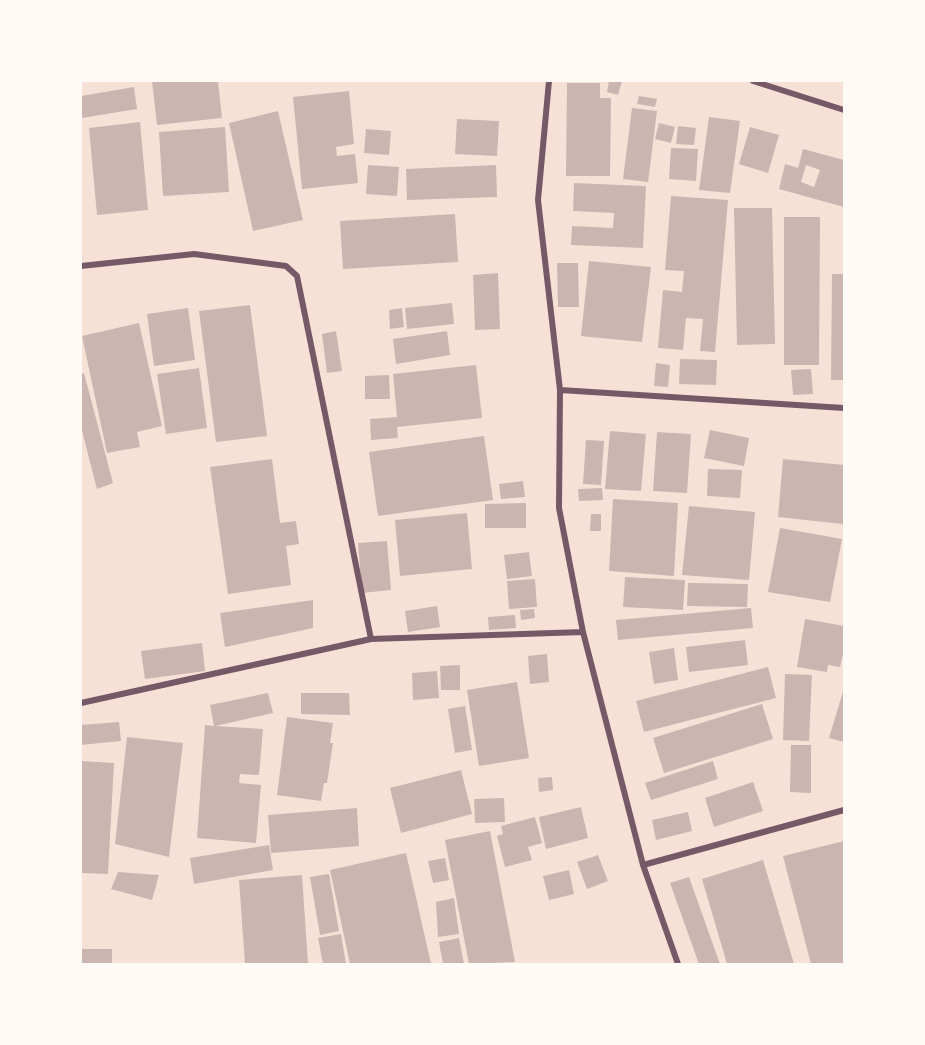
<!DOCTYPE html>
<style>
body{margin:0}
#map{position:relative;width:925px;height:1045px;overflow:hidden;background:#f7e1d7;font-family:Helvetica,sans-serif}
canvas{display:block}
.frame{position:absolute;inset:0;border:82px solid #fffaf5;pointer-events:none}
</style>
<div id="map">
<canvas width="925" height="1045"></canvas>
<div class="frame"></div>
</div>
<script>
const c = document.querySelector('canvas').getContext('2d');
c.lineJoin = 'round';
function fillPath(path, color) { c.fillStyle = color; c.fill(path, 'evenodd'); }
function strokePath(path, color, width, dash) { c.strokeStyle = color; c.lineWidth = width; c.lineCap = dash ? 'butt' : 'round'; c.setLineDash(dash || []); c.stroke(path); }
const building = new Path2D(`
 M 152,81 L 218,81 L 222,118 L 157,125 Z
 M 609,81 L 622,81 L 618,95 L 607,92 Z
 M 567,83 L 600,83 L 600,98 L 611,98 L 610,176 L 566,176 Z
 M 134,87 L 137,109 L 82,118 L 81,96 Z
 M 349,91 L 354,144 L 336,147 L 337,156 L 355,154 L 358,183 L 302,189 L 293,97 Z
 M 639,96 L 657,99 L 655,107 L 637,104 Z
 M 632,108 L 657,111 L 648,182 L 623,179 Z
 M 278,111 L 303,220 L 253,231 L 229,123 Z
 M 709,117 L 740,121 L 730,193 L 699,190 Z
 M 457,119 L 499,121 L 497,156 L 455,154 Z
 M 140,122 L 148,210 L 97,215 L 89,128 Z
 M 659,123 L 675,127 L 671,143 L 655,139 Z
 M 678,126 L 696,128 L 694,145 L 676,144 Z
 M 225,127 L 229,192 L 163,196 L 159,132 Z
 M 750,127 L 779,135 L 768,173 L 739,164 Z
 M 366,129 L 391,131 L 389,155 L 364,153 Z
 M 671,148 L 698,149 L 696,181 L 669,179 Z
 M 803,149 L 844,160 L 844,207 L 779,189 L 785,164 L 798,168 ZM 806,165 L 820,170 L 814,187 L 801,182 Z
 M 368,165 L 399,167 L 397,196 L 366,194 Z
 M 496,165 L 497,197 L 407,200 L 406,169 Z
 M 574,183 L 646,186 L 643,248 L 571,245 L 572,226 L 613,228 L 614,213 L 573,211 Z
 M 671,196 L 728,200 L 715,352 L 700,351 L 703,319 L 686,318 L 683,350 L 658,348 L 663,290 L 682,292 L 684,271 L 665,270 Z
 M 734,208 L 772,208 L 775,344 L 737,345 Z
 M 455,214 L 458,262 L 343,269 L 340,221 Z
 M 784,217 L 820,217 L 819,365 L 784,365 Z
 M 589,261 L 651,267 L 642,342 L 581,336 Z
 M 557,263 L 578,263 L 579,307 L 558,307 Z
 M 498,273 L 500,329 L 475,330 L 473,275 Z
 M 832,274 L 844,274 L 844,380 L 831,380 Z
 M 452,303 L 454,324 L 407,329 L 405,308 Z
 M 250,305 L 267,436 L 216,442 L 199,311 Z
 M 188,308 L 195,360 L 154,366 L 147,314 Z
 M 402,308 L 404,327 L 390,329 L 389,310 Z
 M 139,323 L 162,426 L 137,432 L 140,447 L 107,453 L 82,336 Z
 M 336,331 L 342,371 L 327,373 L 322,334 Z
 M 447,331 L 450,355 L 396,364 L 393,339 Z
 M 680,359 L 717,360 L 716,385 L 679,384 Z
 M 656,363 L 670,365 L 668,387 L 654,386 Z
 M 476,365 L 482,418 L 397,427 L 398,438 L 371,440 L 370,419 L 397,417 L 393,374 Z
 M 199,368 L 207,428 L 166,434 L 157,374 Z
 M 811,369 L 813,394 L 793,395 L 791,370 Z
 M 84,373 L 113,483 L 97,489 L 81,427 L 81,374 Z
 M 389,375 L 390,399 L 365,399 L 365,376 Z
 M 710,430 L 749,438 L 744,466 L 704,458 Z
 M 610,431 L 646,434 L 641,491 L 605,489 Z
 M 657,432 L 691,434 L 687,493 L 653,491 Z
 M 484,436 L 493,500 L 378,516 L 369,452 Z
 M 586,440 L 604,441 L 601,485 L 583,484 Z
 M 272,459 L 280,523 L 296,521 L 299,544 L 286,546 L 291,585 L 228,594 L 210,467 Z
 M 783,459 L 844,465 L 843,524 L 778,517 Z
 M 708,469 L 742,470 L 740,498 L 707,496 Z
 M 523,481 L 525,497 L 501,499 L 499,484 Z
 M 602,488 L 603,500 L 579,501 L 578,489 Z
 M 613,499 L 678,503 L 674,576 L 609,571 Z
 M 526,503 L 526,528 L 485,528 L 485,504 Z
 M 689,506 L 755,512 L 749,580 L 682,575 Z
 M 467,513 L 472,569 L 400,576 L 395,520 Z
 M 591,514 L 601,514 L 601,531 L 590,531 Z
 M 780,528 L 842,539 L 830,602 L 768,592 Z
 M 387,541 L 391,590 L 362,593 L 358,543 Z
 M 529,552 L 532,576 L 507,579 L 504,555 Z
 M 625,577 L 685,580 L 683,610 L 623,607 Z
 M 535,579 L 537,607 L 509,609 L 507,581 Z
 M 688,583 L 748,584 L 747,607 L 687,606 Z
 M 313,600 L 313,628 L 225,647 L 220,613 Z
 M 437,606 L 440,627 L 408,632 L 405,611 Z
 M 751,608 L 753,628 L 618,640 L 616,620 Z
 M 534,609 L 535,618 L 521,620 L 520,610 Z
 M 515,615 L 516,628 L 489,630 L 488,617 Z
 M 805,619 L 844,626 L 844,650 L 840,667 L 828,665 L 827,672 L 797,667 Z
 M 745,640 L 748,665 L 689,672 L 686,647 Z
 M 202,643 L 205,671 L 145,679 L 141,651 Z
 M 674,648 L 678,680 L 654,684 L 649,652 Z
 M 547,654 L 549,682 L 530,684 L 528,656 Z
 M 460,665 L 460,690 L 441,690 L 440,666 Z
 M 768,667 L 776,698 L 644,732 L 636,701 Z
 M 437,671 L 439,698 L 413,700 L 412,673 Z
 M 785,674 L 812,675 L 809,741 L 783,740 Z
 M 517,682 L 529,758 L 479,766 L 467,690 Z
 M 844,688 L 844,742 L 829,738 Z
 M 268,693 L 273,713 L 215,726 L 263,729 L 259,775 L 240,774 L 239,783 L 261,785 L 256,843 L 197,838 L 205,725 L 214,726 L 210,705 Z
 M 301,693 L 349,693 L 350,715 L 301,714 Z
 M 762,704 L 773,739 L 664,773 L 653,738 Z
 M 465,706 L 472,750 L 455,753 L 448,709 Z
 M 287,717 L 333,723 L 330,743 L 333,743 L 327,783 L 324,783 L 321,801 L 277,795 Z
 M 119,722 L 121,741 L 81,745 L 81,725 Z
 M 127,737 L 183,743 L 169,857 L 115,844 Z
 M 791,745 L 811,745 L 811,793 L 790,792 Z
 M 81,761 L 114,763 L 108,874 L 81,873 Z
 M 713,761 L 718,779 L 651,800 L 645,783 Z
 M 461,770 L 472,814 L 401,833 L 390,788 Z
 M 552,777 L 553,790 L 539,792 L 538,778 Z
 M 753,782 L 763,811 L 714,827 L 705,798 Z
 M 504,798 L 505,822 L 475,823 L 474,799 Z
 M 581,807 L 588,838 L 546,849 L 539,817 Z
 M 357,808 L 359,846 L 271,853 L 268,815 Z
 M 688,812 L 692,831 L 656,840 L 652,820 Z
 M 535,817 L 542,843 L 528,847 L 532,860 L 505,867 L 497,836 L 503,834 L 501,826 Z
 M 490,831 L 515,962 L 469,964 L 445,840 Z
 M 844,841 L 844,964 L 811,964 L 783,856 Z
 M 269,845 L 273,870 L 194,884 L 190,858 Z
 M 406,853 L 431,964 L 350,964 L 330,870 Z
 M 598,855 L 608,881 L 587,889 L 577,862 Z
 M 445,858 L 449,880 L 433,883 L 428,861 Z
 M 763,860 L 794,964 L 727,964 L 702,879 Z
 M 569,870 L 574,894 L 549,900 L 543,876 Z
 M 118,872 L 159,875 L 152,900 L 111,889 Z
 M 329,874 L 339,931 L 320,935 L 310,877 Z
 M 302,875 L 308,964 L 245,964 L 239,880 Z
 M 689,877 L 720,964 L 699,964 L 670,883 Z
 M 454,898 L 459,934 L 438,937 L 436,902 Z
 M 341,934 L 346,964 L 323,964 L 318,938 Z
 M 459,938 L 464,964 L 443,964 L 439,942 Z
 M 81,949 L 112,949 L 112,964 L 81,964 Z`);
const minor = new Path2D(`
 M 549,81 L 538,200 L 560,390 L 559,508 L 583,632 L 643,865 L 678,964
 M 753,81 L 844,110
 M 81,266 L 194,254 L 286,266 L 297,276 L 371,639
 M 560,390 L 844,408
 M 81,703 L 371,639 L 583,632
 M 643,865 L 844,810`);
fillPath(building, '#ccb4b1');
strokePath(minor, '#755966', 6);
</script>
